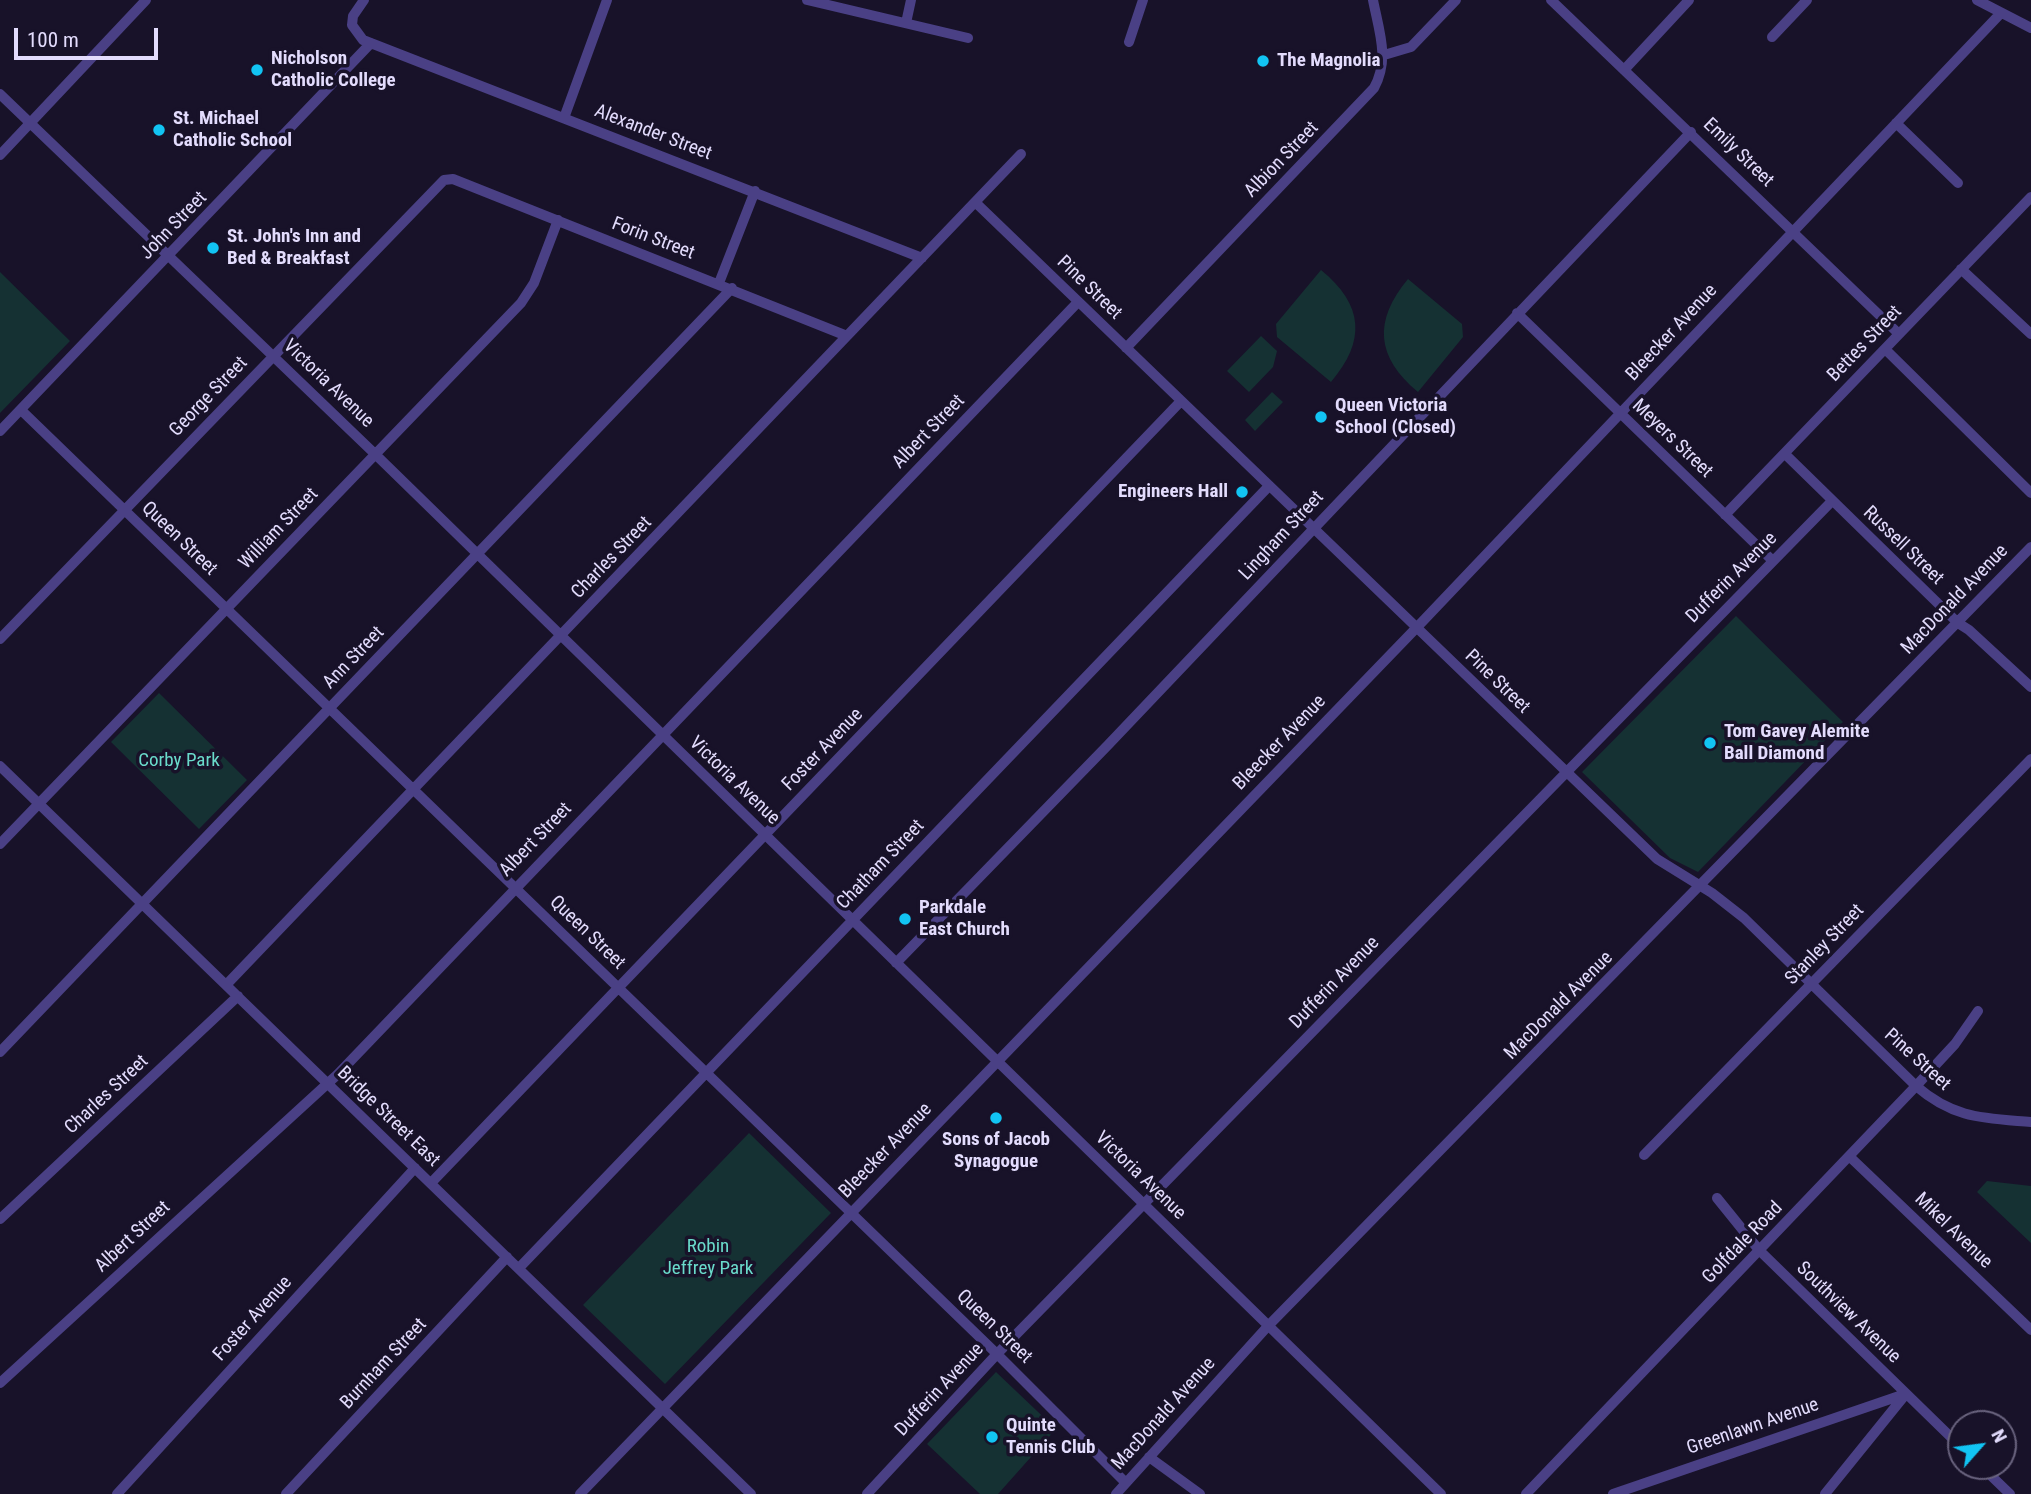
<!DOCTYPE html>
<style>
body{margin:0}
#map{position:relative;width:2031px;height:1494px;overflow:hidden;background:#181229;font-family:"Roboto Condensed",sans-serif}
canvas{display:block}
.north{position:absolute;left:1947px;top:1410px;width:70px;height:70px;box-sizing:border-box;background:#181229;border:2px solid #69637e;border-radius:50%;rotate:62deg;font-size:19px;font-weight:700;line-height:28px;text-align:center;color:#e3dcfd}
.north::after{content:'';display:block;margin:auto;width:24px;height:32px;background:#12c4f3;clip-path:polygon(50% 0,100% 100%,50% 72%,0 100%)}
.scale{position:absolute;left:14px;top:28px;width:144px;height:32px;box-sizing:border-box;border:4px solid #e3dcfd;border-top:0;padding-left:9px;font-size:21px;line-height:24px;white-space:nowrap;color:#e3dcfd;-webkit-text-stroke:5px #181229;paint-order:stroke}
</style>
<div id="map">
<canvas width="2031" height="1494"></canvas>
<div class="north">N</div>
<div class="scale">100 m</div>
</div>
<script>
const c = document.querySelector('canvas').getContext('2d');
c.lineJoin = 'round';
function fillPath(path, color) { c.fillStyle = color; c.fill(path, 'evenodd'); }
function strokePath(path, color, width, dash) { c.strokeStyle = color; c.lineWidth = width; c.lineCap = dash ? 'butt' : 'round'; c.setLineDash(dash || []); c.stroke(path); }
function drawText(font, color, halo, rows, align = 'center') {
  c.font = font + ' "Roboto Condensed",sans-serif'; c.lineWidth = 7; c.setLineDash([]); c.textBaseline = 'middle'; c.strokeStyle = halo; c.fillStyle = color; for (const [text, x, y, turn = 0] of rows) {
    c.save(); c.translate(x, y); c.rotate((+turn || 0) * Math.PI / 180); c.textAlign = isNaN(turn) ? turn : align; if (halo) c.strokeText(text, 0, 0); c.fillText(text, 0, 0); c.restore();
  }
}
const green = new Path2D(`
 M 1321,270 C 1364,305 1366,341 1331,382 L 1277,337 L 1276,324 Z
 M 0,272 L 70,341 L 0,413 Z
 M 1408,279 L 1462,324 L 1463,337 L 1418,392 C 1376,357 1373,321 1408,279 Z
 M 1261,336 L 1277,351 L 1273,367 L 1249,392 L 1227,371 Z
 M 1272,392 L 1283,402 L 1255,431 L 1245,420 Z
 M 1736,616 L 1843,722 L 1698,872 L 1670,858 L 1582,772 Z
 M 159,693 L 247,780 L 199,829 L 111,742 Z
 M 749,1133 L 831,1213 L 665,1384 L 583,1305 Z
 M 1987,1181 L 2031,1186 L 2031,1243 L 1977,1192 Z
 M 996,1372 L 1056,1429 L 998,1494 L 980,1494 L 927,1444 Z`);
const minor = new Path2D(`
 M 364,0 L 353,16 L 352,25 L 363,40 L 922,258
 M 807,0 L 968,38
 M 1551,0 L 1899,334
 M 1977,0 L 2031,28
 M 906,23 L 911,0
 M 1772,37 L 1807,0
 M 1129,42 L 1143,0
 M 1384,55 L 1411,47 L 1456,0
 M 1624,70 L 1689,0
 M 0,94 L 375,454 L 1441,1494
 M 564,118 L 607,0
 M 1896,123 L 1958,183
 M 0,155 L 146,0
 M 975,202 L 1657,859 L 1712,893 L 1744,918 L 1916,1086 C 1954,1119 1984,1118 2031,1122
 M 1961,269 L 2031,334
 M 719,283 L 755,191
 M 1517,313 L 1773,561
 M 1126,348 L 1374,88 C 1390,59 1379,31 1373,0
 M 1885,349 L 2031,493
 M 21,410 L 997,1354 L 1126,1483
 M 0,431 L 371,43
 M 1785,454 L 1958,623 L 1969,630 L 2031,687
 M 1725,515 L 2031,197
 M 0,639 L 444,180 L 453,179 L 847,336
 M 0,766 L 751,1494
 M 0,844 L 521,303 L 534,283 L 558,220
 M 896,963 L 1108,745 L 1691,132
 M 227,984 L 1021,154
 M 0,1052 L 732,288
 M 1644,1155 L 2031,759
 M 1850,1157 L 2031,1330
 M 431,1183 L 1181,401
 M 1717,1198 L 1759,1250 L 1961,1447
 M 0,1219 L 238,996
 M 519,1268 L 1269,486
 M 0,1383 L 338,1074 L 1078,302
 M 1149,1457 L 1200,1494
 M 1981,1466 L 2010,1494
 M 117,1494 L 415,1168
 M 286,1494 L 507,1257
 M 580,1494 L 1422,622 L 2001,13
 M 867,1494 L 997,1354 L 1832,501
 M 1116,1494 L 1268,1326 L 2031,547
 M 1526,1494 L 1916,1086 L 1955,1044 L 1978,1011
 M 1613,1494 L 1905,1394
 M 1825,1494 L 1905,1395`);
const markers = [
 [1263,61,7,"#12c4f3"],
 [257,70,7,"#12c4f3"],
 [159,130,7,"#12c4f3"],
 [213,248,7,"#12c4f3"],
 [1321,417,7,"#12c4f3"],
 [1242,492,7,"#12c4f3"],
 [1710,743,7,"#12c4f3"],
 [905,919,7,"#12c4f3"],
 [996,1118,7,"#12c4f3"],
 [992,1437,7,"#12c4f3"]
];
const poiNames = [
 ["Nicholson",271,59],
 ["Catholic College",271,81],
 ["The Magnolia",1277,61],
 ["St. Michael",173,119],
 ["Catholic School",173,141],
 ["St. John's Inn and",227,237],
 ["Bed & Breakfast",227,259],
 ["Queen Victoria",1335,406],
 ["School (Closed)",1335,428],
 ["Engineers Hall",1228,492,"right"],
 ["Tom Gavey Alemite",1724,732],
 ["Ball Diamond",1724,754],
 ["Parkdale",919,908],
 ["East Church",919,930],
 ["Sons of Jacob",996,1140,"center"],
 ["Synagogue",996,1162,"center"],
 ["Quinte",1006,1426],
 ["Tennis Club",1006,1448]
];
const streetNames = [
 ["Alexander Street",653,133,21],
 ["Emily Street",1738,153,44],
 ["Albion Street",1282,160,-46],
 ["John Street",174,226,-46],
 ["Forin Street",653,239,21],
 ["Pine Street",1089,288,44],
 ["Bleecker Avenue",1672,333,-47],
 ["Bettes Street",1865,344,-46],
 ["Victoria Avenue",328,384,44],
 ["George Street",209,397,-46],
 ["Albert Street",929,432,-46],
 ["Meyers Street",1672,439,44],
 ["William Street",279,529,-46],
 ["Lingham Street",1282,536,-47],
 ["Queen Street",179,539,44],
 ["Russell Street",1903,546,44],
 ["Charles Street",612,558,-46],
 ["Dufferin Avenue",1732,578,-45],
 ["MacDonald Avenue",1955,600,-46],
 ["Ann Street",354,658,-46],
 ["Pine Street",1497,682,44],
 ["Bleecker Avenue",1280,743,-46],
 ["Foster Avenue",823,750,-46],
 ["Victoria Avenue",734,781,44],
 ["Albert Street",536,840,-46],
 ["Chatham Street",881,865,-46],
 ["Queen Street",587,933,44],
 ["Stanley Street",1825,945,-46],
 ["Dufferin Avenue",1335,983,-46],
 ["MacDonald Avenue",1559,1006,-45],
 ["Pine Street",1917,1060,42],
 ["Charles Street",107,1095,-43],
 ["Bridge Street East",388,1117,44],
 ["Bleecker Avenue",886,1151,-46],
 ["Victoria Avenue",1140,1176,44],
 ["Mikel Avenue",1953,1231,44],
 ["Albert Street",133,1237,-43],
 ["Golfdale Road",1743,1243,-46],
 ["Southview Avenue",1848,1313,44],
 ["Foster Avenue",253,1319,-48],
 ["Queen Street",994,1327,44],
 ["Burnham Street",384,1364,-47],
 ["Dufferin Avenue",940,1390,-47],
 ["MacDonald Avenue",1164,1414,-48],
 ["Greenlawn Avenue",1753,1427,-19]
];
const parkNames = [
 ["Corby Park",179,761],
 ["Robin",708,1247],
 ["Jeffrey Park",708,1269]
];
fillPath(green, '#153133');
strokePath(minor, '#4a4085', 10);
for (const [x, y, r, color] of markers) { const dot = new Path2D(); dot.arc(x, y, r, 0, 2 * Math.PI); c.fillStyle = color; c.fill(dot); strokePath(dot, '#181229', 2.5); }
drawText('bold 19px', '#e3dcfd', '#181229', poiNames, 'left');
drawText('19px', '#e3dcfd', '#181229', streetNames);
drawText('19px', '#6adbcb', '#181229', parkNames);
</script>
